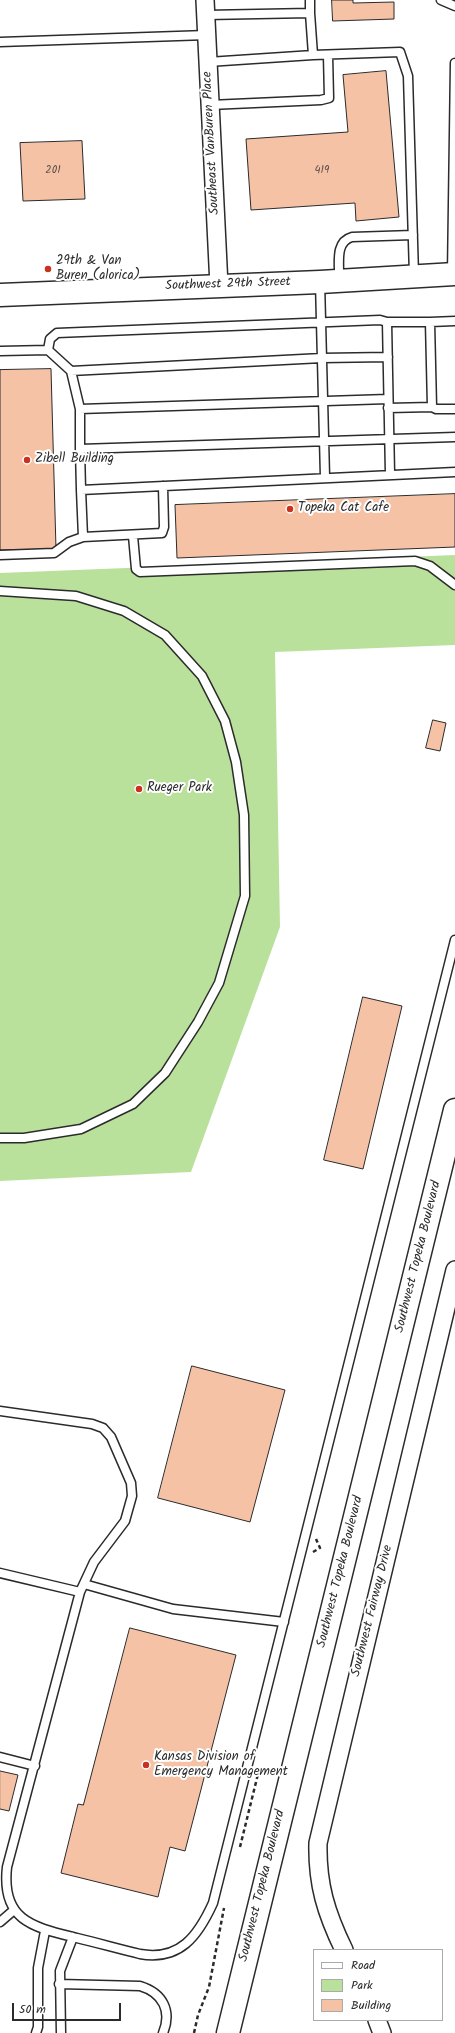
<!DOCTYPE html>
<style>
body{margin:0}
#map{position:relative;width:455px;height:2033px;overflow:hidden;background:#fff;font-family:Kalam,sans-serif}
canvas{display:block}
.legend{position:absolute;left:313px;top:1949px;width:130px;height:72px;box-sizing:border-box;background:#fff;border:1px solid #aaa;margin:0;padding:5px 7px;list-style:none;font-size:12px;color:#2b2b2b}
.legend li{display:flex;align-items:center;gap:8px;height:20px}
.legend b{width:20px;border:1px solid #aaa}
.scale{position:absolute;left:12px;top:2003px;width:109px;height:18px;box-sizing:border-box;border:2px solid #2b2b2b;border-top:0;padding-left:5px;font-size:12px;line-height:14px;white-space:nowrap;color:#2b2b2b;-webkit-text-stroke:3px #fff;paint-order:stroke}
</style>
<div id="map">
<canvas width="455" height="2033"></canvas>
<ul class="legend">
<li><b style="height:5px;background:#fff"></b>Road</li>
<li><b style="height:11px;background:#bae19c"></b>Park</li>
<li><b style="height:11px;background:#f5c2a6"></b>Building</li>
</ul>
<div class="scale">50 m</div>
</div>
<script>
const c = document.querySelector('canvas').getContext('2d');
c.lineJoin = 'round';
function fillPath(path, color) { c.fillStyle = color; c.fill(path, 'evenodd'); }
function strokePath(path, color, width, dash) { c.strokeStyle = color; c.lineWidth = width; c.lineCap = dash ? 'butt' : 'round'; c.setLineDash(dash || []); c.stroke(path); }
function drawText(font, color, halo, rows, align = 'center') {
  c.font = font + ' Kalam,sans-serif'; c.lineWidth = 4; c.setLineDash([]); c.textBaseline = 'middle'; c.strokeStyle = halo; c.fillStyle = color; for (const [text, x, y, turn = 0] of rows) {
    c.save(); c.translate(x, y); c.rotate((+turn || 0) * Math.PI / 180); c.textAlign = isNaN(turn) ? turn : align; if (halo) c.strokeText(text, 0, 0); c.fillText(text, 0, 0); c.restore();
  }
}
const green = new Path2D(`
 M 455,555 L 455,645 L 275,652 L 280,927 L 191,1172 L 0,1181 L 0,573 Z`);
const building = new Path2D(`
 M 332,0 L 353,0 L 353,3 L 394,2 L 394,19 L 333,21 Z
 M 386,71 L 399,217 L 356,221 L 355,203 L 251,210 L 246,139 L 348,132 L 343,75 Z
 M 82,141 L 85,199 L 23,201 L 20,143 Z
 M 51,369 L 56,549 L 0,550 L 0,370 Z
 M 455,494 L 455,547 L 177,558 L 175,505 Z
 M 433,720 L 446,723 L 440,751 L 426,748 Z
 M 363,997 L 402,1006 L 363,1169 L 324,1160 Z
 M 192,1366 L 285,1390 L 250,1522 L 158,1498 Z
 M 130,1628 L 236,1655 L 185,1851 L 170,1847 L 158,1897 L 61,1873 L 78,1804 L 83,1805 Z
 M 0,1771 L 18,1775 L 9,1811 L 0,1809 Z`);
const path = new Path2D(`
 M 313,1552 L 320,1548 L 316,1539
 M 240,1847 L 258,1774
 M 194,2033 L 198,2015 L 209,1987 L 224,1908`);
const lane = new Path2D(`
 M 441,0 L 455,6
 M 310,13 L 310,0
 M 206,15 L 310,13 L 313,55 L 208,62
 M 0,42 L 207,35
 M 313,55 L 400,52 L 408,76 L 414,275
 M 210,105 L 321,100 L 329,98 L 328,55
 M 452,274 L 455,63
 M 339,280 C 340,265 334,242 352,237 L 413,235
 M 320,282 L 325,477
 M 387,322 L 390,474
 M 430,322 L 455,321
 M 48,350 L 50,339 L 57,333 L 380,320 L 387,322 L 430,322 L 432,407 L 388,408
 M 0,351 L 48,350 L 71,371 L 80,409 L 80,449 L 455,437
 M 71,371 L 322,358 L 388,357
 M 432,407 L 436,409 L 455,409
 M 80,409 L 388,399
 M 80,449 L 81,490
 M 163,486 L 164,527 L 162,533 L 83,537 L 81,490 L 455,472
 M 133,536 L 136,569 L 140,572 L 415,561 L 430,566 L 455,585
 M 0,555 L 54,553 L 69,542 L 83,537
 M 0,591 L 76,596 L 124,611 L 165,635 L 202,676 L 225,721 L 236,762 L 244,815 L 245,896 L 219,983 L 198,1022 L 165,1073 L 133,1104 L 81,1129 L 24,1138 L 0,1138
 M 0,1411 L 92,1424 L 103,1428 L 111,1437 L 131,1483 L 132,1496 L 125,1521 L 94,1562 L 80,1592 L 7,1867 C 1,1921 33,1927 77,1938 C 98,1943 119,1949 140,1954 C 180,1961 198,1936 213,1903 L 455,940
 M 0,1573 L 80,1592
 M 84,1584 L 173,1609 L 284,1622
 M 0,1757 L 35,1766
 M 0,1922 L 14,1910
 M 59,1984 L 140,1986 C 163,1993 172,2011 163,2033
 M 36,2033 L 38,2027 L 38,1968 L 45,1931
 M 61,2033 L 60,1971 L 73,1937`);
const street = new Path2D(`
 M 205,0 L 219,286
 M 344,1950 C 326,1913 317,1884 318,1843 L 455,1270
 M 377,2020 L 382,2033`);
const secondary = new Path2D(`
 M 0,295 L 320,282 L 455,274`);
const primary = new Path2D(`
 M 228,2033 L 455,1110`);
const markers = [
 [48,269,4,"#c8321e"],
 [27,460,4,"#c8321e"],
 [290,509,4,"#c8321e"],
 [139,789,4,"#c8321e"],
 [146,1765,4,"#c8321e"]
];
const numberNames = [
 ["201",53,171],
 ["419",322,171]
];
const streetNames = [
 ["Southeast VanBuren Place",212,143,-93],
 ["Southwest 29th Street",228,285,-2],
 ["Southwest Topeka Boulevard",419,1257,-76],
 ["Southwest Topeka Boulevard",341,1572,-76],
 ["Southwest Fairway Drive",373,1611,-76],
 ["Southwest Topeka Boulevard",263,1886,-76]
];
const poiNames = [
 ["29th & Van",56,262],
 ["Buren (alorica)",56,277],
 ["Zibell Building",35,460],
 ["Topeka Cat Cafe",298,509],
 ["Rueger Park",147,789],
 ["Kansas Division of",154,1758],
 ["Emergency Management",154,1773]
];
fillPath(green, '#bae19c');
fillPath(building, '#f5c2a6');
strokePath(building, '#2b2b2b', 1);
strokePath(lane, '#2b2b2b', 11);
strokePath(street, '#2b2b2b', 20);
strokePath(secondary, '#2b2b2b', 25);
strokePath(primary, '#2b2b2b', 25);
strokePath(path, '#2b2b2b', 2.5, [4, 3]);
strokePath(lane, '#fff', 8);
strokePath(street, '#fff', 17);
strokePath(secondary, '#fff', 22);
strokePath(primary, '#fff', 22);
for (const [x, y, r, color] of markers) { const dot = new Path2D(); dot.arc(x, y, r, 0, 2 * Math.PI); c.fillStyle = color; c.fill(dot); strokePath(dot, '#fff', 1.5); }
drawText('11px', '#5e514a', null, numberNames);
drawText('13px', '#2b2b2b', '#fff', streetNames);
drawText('13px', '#2b2b2b', '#fff', poiNames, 'left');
</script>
